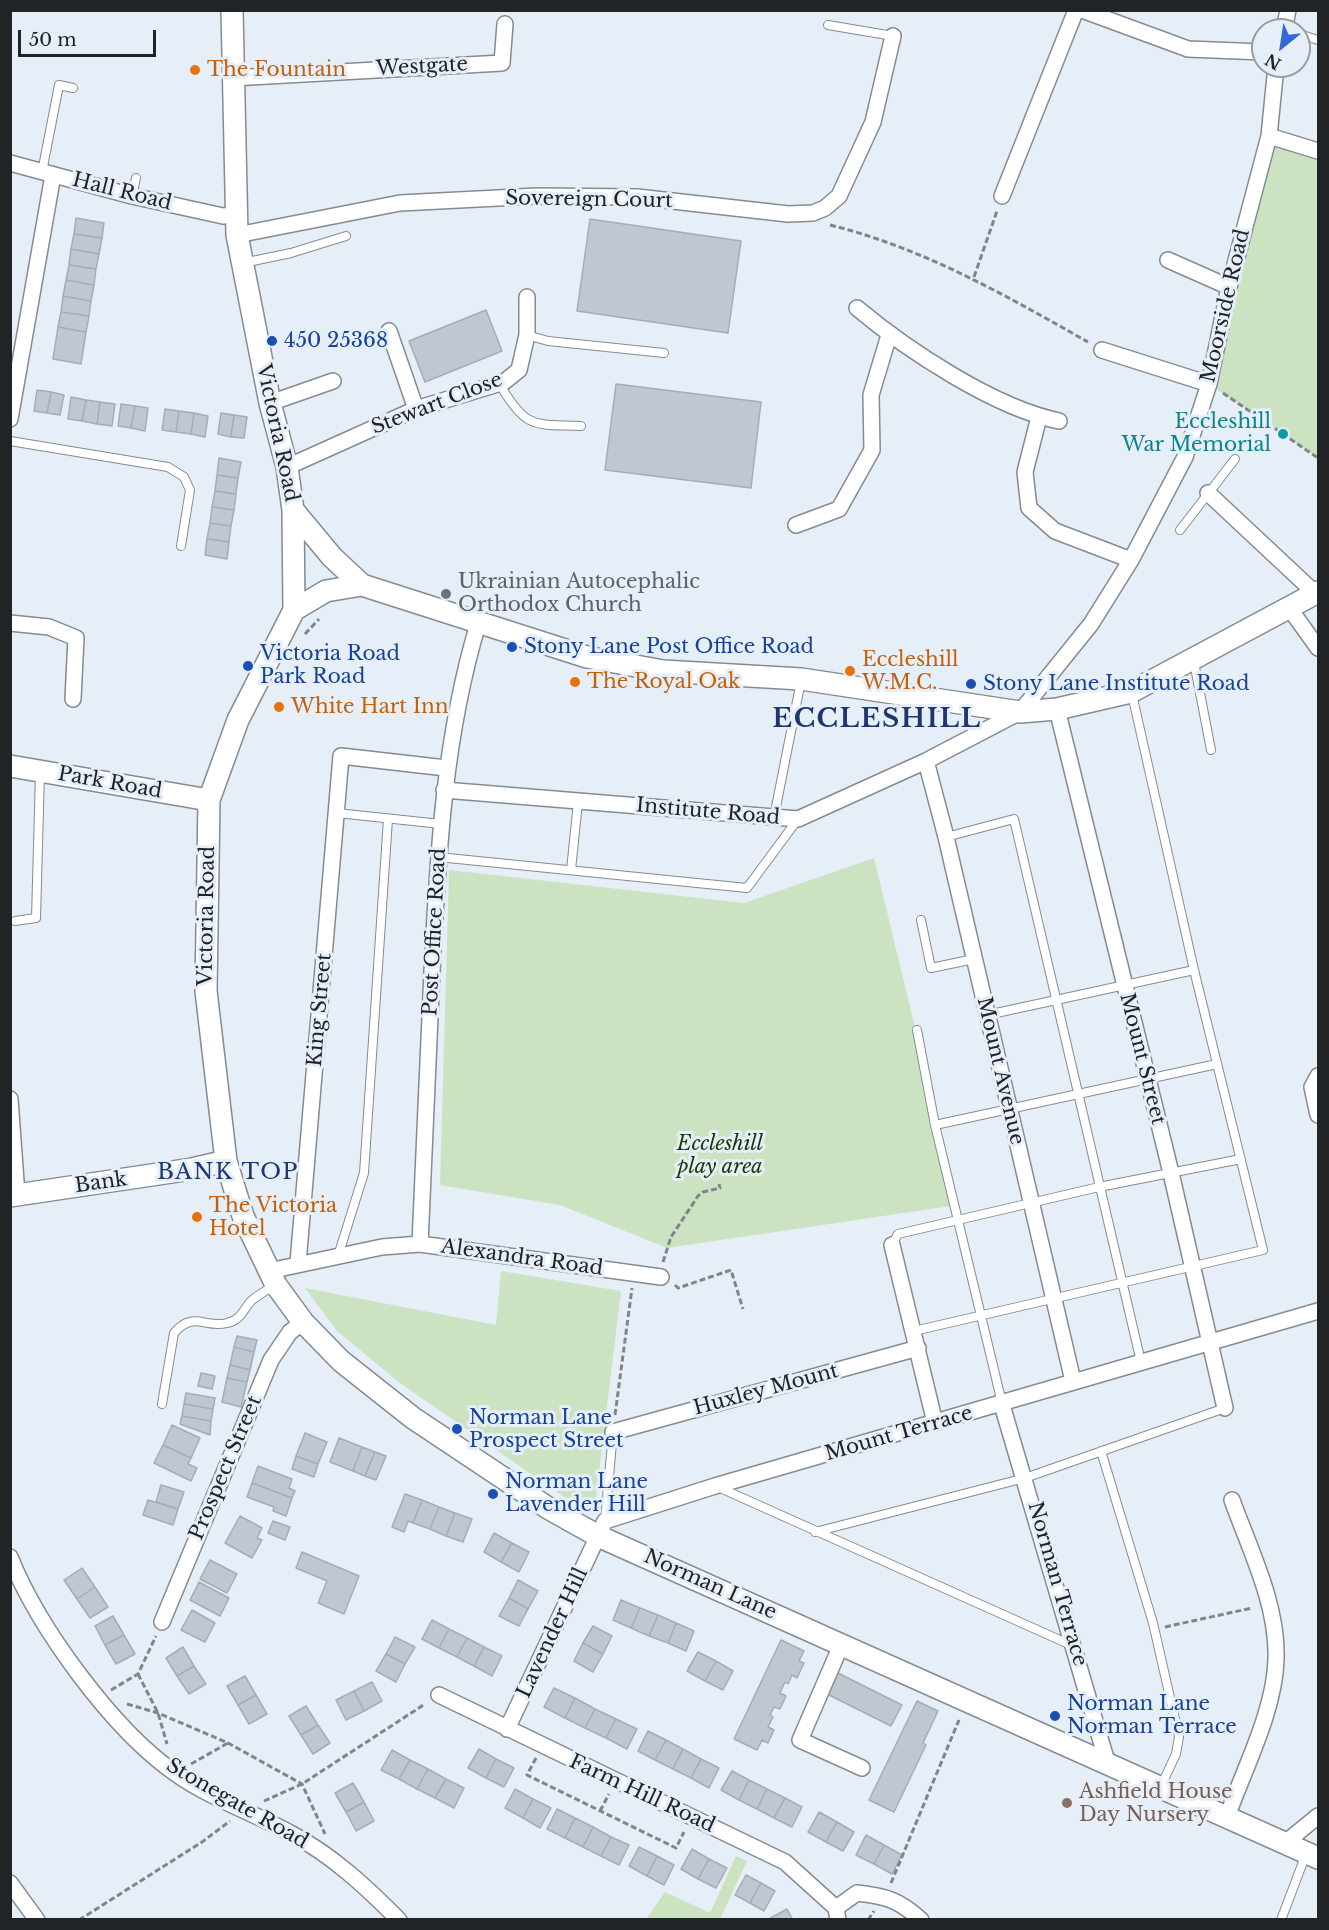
<!DOCTYPE html>
<style>
body{margin:0}
#map{position:relative;width:1329px;height:1930px;overflow:hidden;background:#e6eff8;font-family:"Libre Baskerville",serif}
canvas{display:block}
.frame{position:absolute;inset:0;border:12px solid #202427;pointer-events:none}
.north{position:absolute;left:1251px;top:18px;width:60px;height:60px;box-sizing:border-box;background:#e6eff8;border:2px solid #979ea4;border-radius:50%;rotate:210deg;font-size:16px;font-weight:700;line-height:24px;text-align:center;color:#202427}
.north::after{content:'';display:block;margin:auto;width:21px;height:27px;background:#3568d7;clip-path:polygon(50% 0,100% 100%,50% 72%,0 100%)}
.scale{position:absolute;left:18px;top:30px;width:138px;height:27px;box-sizing:border-box;border:3px solid #202427;border-top:0;padding-left:8px;font-size:18px;line-height:21px;white-space:nowrap;color:#202427;-webkit-text-stroke:4px #e6eff8;paint-order:stroke}
</style>
<div id="map">
<canvas width="1329" height="1930"></canvas>
<div class="frame"></div>
<div class="north">N</div>
<div class="scale">50 m</div>
</div>
<script>
const c = document.querySelector('canvas').getContext('2d');
c.lineJoin = 'round';
function fillPath(path, color) { c.fillStyle = color; c.fill(path, 'evenodd'); }
function strokePath(path, color, width, dash) { c.strokeStyle = color; c.lineWidth = width; c.lineCap = dash ? 'butt' : 'round'; c.setLineDash(dash || []); c.stroke(path); }
function drawText(font, color, halo, rows, align = 'center') {
  c.font = font + ' "Libre Baskerville",serif'; c.lineWidth = 6; c.setLineDash([]); c.textBaseline = 'middle'; c.strokeStyle = halo; c.fillStyle = color; for (const [text, x, y, turn = 0] of rows) {
    c.save(); c.translate(x, y); c.rotate((+turn || 0) * Math.PI / 180); c.textAlign = isNaN(turn) ? turn : align; if (halo) c.strokeText(text, 0, 0); c.fillText(text, 0, 0); c.restore();
  }
}
const green = new Path2D(`
 M 1269,136 L 1318,151 L 1318,458 L 1209,384 Z
 M 874,858 L 958,1205 L 667,1248 L 560,1205 L 440,1185 L 449,870 L 744,903 Z
 M 501,1271 L 621,1291 L 595,1506 L 564,1497 L 400,1383 L 337,1331 L 305,1288 L 496,1325 Z
 M 736,1856 L 747,1861 L 720,1919 L 646,1919 L 665,1892 L 710,1913 Z`);
const building = new Path2D(`
 M 76,218 L 104,223 L 102,238 L 74,234 Z
 M 590,219 L 741,241 L 728,333 L 577,311 Z
 M 74,234 L 102,238 L 99,254 L 71,249 Z
 M 71,249 L 99,254 L 96,269 L 69,265 Z
 M 69,265 L 96,269 L 94,285 L 66,280 Z
 M 66,280 L 94,285 L 91,301 L 63,296 Z
 M 63,296 L 91,301 L 89,316 L 61,312 Z
 M 486,310 L 502,351 L 425,382 L 409,341 Z
 M 61,312 L 89,316 L 86,332 L 58,327 Z
 M 58,327 L 86,332 L 81,364 L 53,359 Z
 M 616,384 L 761,402 L 751,488 L 605,470 Z
 M 37,390 L 51,392 L 47,413 L 34,411 Z
 M 51,392 L 64,395 L 60,415 L 47,413 Z
 M 71,397 L 86,400 L 82,421 L 68,419 Z
 M 86,400 L 100,402 L 97,424 L 82,421 Z
 M 100,402 L 115,404 L 112,426 L 97,424 Z
 M 121,404 L 135,406 L 131,428 L 118,426 Z
 M 135,406 L 148,408 L 145,431 L 131,428 Z
 M 165,409 L 179,411 L 176,432 L 162,430 Z
 M 179,411 L 194,413 L 191,434 L 176,432 Z
 M 194,413 L 208,416 L 205,437 L 191,434 Z
 M 221,413 L 234,415 L 231,437 L 218,434 Z
 M 234,415 L 247,417 L 244,438 L 231,437 Z
 M 219,458 L 241,462 L 238,478 L 217,475 Z
 M 217,475 L 238,478 L 236,494 L 215,491 Z
 M 215,491 L 236,494 L 234,510 L 212,507 Z
 M 212,507 L 234,510 L 231,526 L 210,523 Z
 M 210,523 L 231,526 L 229,542 L 207,539 Z
 M 207,539 L 229,542 L 227,559 L 205,555 Z
 M 237,1336 L 257,1340 L 254,1352 L 234,1347 Z
 M 234,1347 L 254,1352 L 250,1370 L 230,1365 Z
 M 230,1365 L 250,1370 L 247,1382 L 227,1378 Z
 M 201,1373 L 215,1376 L 212,1389 L 198,1386 Z
 M 227,1378 L 247,1382 L 241,1407 L 222,1402 Z
 M 186,1393 L 215,1398 L 213,1409 L 184,1404 Z
 M 184,1404 L 213,1409 L 211,1421 L 182,1416 Z
 M 182,1416 L 211,1421 L 210,1435 L 180,1424 Z
 M 172,1425 L 200,1438 L 191,1458 L 163,1445 Z
 M 305,1433 L 327,1442 L 318,1464 L 296,1456 Z
 M 339,1438 L 362,1447 L 353,1471 L 330,1462 Z
 M 163,1445 L 191,1458 L 188,1464 L 197,1468 L 191,1481 L 154,1463 Z
 M 362,1447 L 375,1452 L 365,1476 L 353,1471 Z
 M 375,1452 L 386,1456 L 376,1480 L 365,1476 Z
 M 296,1456 L 318,1464 L 314,1477 L 292,1469 Z
 M 258,1466 L 292,1479 L 289,1488 L 295,1491 L 292,1498 L 252,1483 Z
 M 252,1483 L 292,1498 L 286,1516 L 273,1511 L 274,1507 L 247,1497 Z
 M 161,1485 L 184,1492 L 178,1509 L 156,1502 Z
 M 405,1494 L 422,1500 L 413,1523 L 408,1521 L 404,1532 L 392,1527 Z
 M 148,1500 L 178,1509 L 173,1525 L 143,1515 Z
 M 422,1500 L 439,1507 L 430,1529 L 413,1523 Z
 M 439,1507 L 455,1513 L 446,1536 L 430,1529 Z
 M 455,1513 L 472,1519 L 463,1542 L 446,1536 Z
 M 240,1516 L 262,1528 L 257,1538 L 262,1540 L 252,1558 L 225,1543 Z
 M 273,1521 L 290,1527 L 285,1540 L 268,1533 Z
 M 494,1533 L 512,1543 L 501,1562 L 484,1552 Z
 M 512,1543 L 529,1552 L 519,1572 L 501,1562 Z
 M 302,1552 L 359,1576 L 344,1614 L 318,1603 L 327,1581 L 296,1568 Z
 M 210,1560 L 237,1574 L 227,1593 L 200,1579 Z
 M 82,1568 L 95,1587 L 77,1599 L 64,1580 Z
 M 518,1580 L 538,1591 L 528,1609 L 509,1598 Z
 M 199,1582 L 229,1598 L 220,1616 L 190,1600 Z
 M 95,1587 L 108,1607 L 90,1618 L 77,1599 Z
 M 509,1598 L 528,1609 L 519,1626 L 499,1616 Z
 M 621,1600 L 640,1608 L 631,1628 L 613,1620 Z
 M 640,1608 L 658,1615 L 649,1636 L 631,1628 Z
 M 192,1610 L 215,1623 L 205,1642 L 181,1630 Z
 M 658,1615 L 676,1623 L 668,1643 L 649,1636 Z
 M 113,1616 L 124,1635 L 105,1645 L 95,1626 Z
 M 432,1620 L 449,1629 L 439,1648 L 422,1639 Z
 M 676,1623 L 694,1631 L 686,1651 L 668,1643 Z
 M 593,1626 L 612,1636 L 603,1654 L 583,1643 Z
 M 449,1629 L 467,1638 L 457,1657 L 439,1648 Z
 M 124,1635 L 135,1654 L 116,1664 L 105,1645 Z
 M 395,1637 L 415,1647 L 405,1664 L 386,1654 Z
 M 467,1638 L 484,1647 L 474,1666 L 457,1657 Z
 M 781,1640 L 804,1651 L 799,1661 L 804,1663 L 797,1678 L 792,1675 L 788,1684 L 785,1682 L 780,1693 L 786,1696 L 780,1709 L 774,1707 L 770,1715 L 773,1717 L 768,1727 L 774,1730 L 768,1743 L 762,1740 L 757,1750 L 734,1739 Z
 M 583,1643 L 603,1654 L 593,1672 L 574,1661 Z
 M 183,1647 L 194,1666 L 177,1676 L 166,1658 Z
 M 484,1647 L 502,1656 L 492,1676 L 474,1666 Z
 M 698,1652 L 716,1661 L 705,1681 L 687,1671 Z
 M 386,1654 L 405,1664 L 396,1682 L 376,1671 Z
 M 716,1661 L 733,1671 L 723,1690 L 705,1681 Z
 M 194,1666 L 206,1684 L 189,1694 L 177,1676 Z
 M 834,1671 L 902,1705 L 891,1726 L 823,1692 Z
 M 245,1676 L 256,1695 L 238,1705 L 227,1686 Z
 M 372,1682 L 382,1701 L 364,1711 L 354,1691 Z
 M 554,1688 L 575,1698 L 565,1718 L 544,1707 Z
 M 354,1691 L 364,1711 L 346,1720 L 336,1700 Z
 M 256,1695 L 267,1714 L 249,1724 L 238,1705 Z
 M 575,1698 L 595,1709 L 585,1728 L 565,1718 Z
 M 917,1701 L 938,1711 L 923,1743 L 926,1745 L 894,1812 L 869,1800 Z
 M 306,1706 L 318,1725 L 301,1735 L 289,1716 Z
 M 595,1709 L 616,1719 L 606,1738 L 585,1728 Z
 M 616,1719 L 637,1729 L 627,1749 L 606,1738 Z
 M 318,1725 L 330,1743 L 313,1754 L 301,1735 Z
 M 648,1731 L 666,1740 L 655,1760 L 638,1751 Z
 M 666,1740 L 683,1749 L 673,1769 L 655,1760 Z
 M 479,1749 L 496,1759 L 486,1778 L 468,1768 Z
 M 683,1749 L 701,1759 L 691,1778 L 673,1769 Z
 M 392,1750 L 410,1760 L 399,1779 L 381,1770 Z
 M 496,1759 L 514,1768 L 504,1787 L 486,1778 Z
 M 701,1759 L 719,1768 L 709,1788 L 691,1778 Z
 M 410,1760 L 428,1769 L 417,1789 L 399,1779 Z
 M 428,1769 L 446,1779 L 435,1798 L 417,1789 Z
 M 732,1771 L 749,1780 L 739,1800 L 721,1790 Z
 M 446,1779 L 464,1788 L 454,1808 L 435,1798 Z
 M 749,1780 L 767,1789 L 757,1809 L 739,1800 Z
 M 353,1783 L 364,1802 L 346,1812 L 335,1793 Z
 M 515,1789 L 533,1799 L 523,1818 L 505,1808 Z
 M 767,1789 L 785,1798 L 774,1818 L 757,1809 Z
 M 785,1798 L 802,1807 L 792,1827 L 774,1818 Z
 M 533,1799 L 551,1808 L 540,1828 L 523,1818 Z
 M 364,1802 L 374,1821 L 356,1831 L 346,1812 Z
 M 557,1809 L 575,1818 L 565,1838 L 547,1829 Z
 M 819,1812 L 837,1822 L 826,1842 L 808,1832 Z
 M 575,1818 L 593,1827 L 583,1847 L 565,1838 Z
 M 837,1822 L 854,1832 L 843,1851 L 826,1842 Z
 M 593,1827 L 611,1837 L 601,1856 L 583,1847 Z
 M 866,1835 L 884,1845 L 874,1864 L 856,1855 Z
 M 611,1837 L 629,1845 L 619,1865 L 601,1856 Z
 M 884,1845 L 902,1855 L 892,1874 L 874,1864 Z
 M 639,1847 L 657,1856 L 647,1876 L 629,1866 Z
 M 692,1849 L 709,1859 L 698,1879 L 681,1869 Z
 M 657,1856 L 674,1865 L 664,1885 L 647,1876 Z
 M 709,1859 L 727,1868 L 716,1888 L 698,1879 Z
 M 746,1875 L 761,1883 L 750,1903 L 735,1895 Z
 M 761,1883 L 775,1891 L 764,1911 L 750,1903 Z
 M 787,1909 L 793,1920 L 767,1920 Z`);
const path = new Path2D(`
 M 830,225 C 923,248 1005,295 1088,342
 M 974,277 L 997,211
 M 1223,393 L 1318,458
 M 305,634 L 319,619
 M 663,1262 L 671,1237 L 698,1196 L 703,1192 L 720,1188 L 719,1184
 M 675,1285 L 678,1288 L 731,1270 L 743,1309
 M 615,1415 L 632,1288
 M 1165,1627 L 1252,1608
 M 138,1674 L 158,1713 L 167,1744
 M 111,1690 L 138,1674 L 156,1636
 M 127,1704 L 158,1713 L 228,1743 L 302,1784 L 325,1834
 M 536,1758 L 527,1775 L 676,1848 L 684,1832
 M 191,1764 L 228,1743
 M 264,1801 L 302,1784 L 425,1704
 M 600,1811 L 609,1794
 M 891,1883 L 959,1720
 M 79,1920 L 202,1842 L 230,1821
 M 868,1920 L 874,1911`);
const lane = new Path2D(`
 M 828,25 L 893,36
 M 1299,34 L 1318,40
 M 42,172 L 59,85 L 73,88
 M 132,196 L 136,178
 M 243,263 L 291,253 L 346,236
 M 527,335 L 548,341 L 664,353
 M 504,382 L 502,388 C 527,430 536,424 581,426
 M 10,441 L 168,467 L 184,477 L 190,490 L 181,546
 M 1180,530 L 1235,459
 M 1194,662 L 1211,750
 M 337,813 L 441,824
 M 774,817 L 801,681
 M 946,837 L 1014,819 L 1141,1362
 M 438,857 L 747,888 L 798,819
 M 571,870 L 578,802
 M 921,920 L 931,968 L 974,959
 M 15,921 L 36,918 L 40,773
 M 987,1015 L 1194,970
 M 917,1030 L 935,1125 L 1002,1403
 M 935,1125 L 1217,1064
 M 892,1245 L 898,1234 L 1099,1187 L 1241,1159
 M 338,1256 L 364,1173 L 388,819
 M 914,1331 L 1263,1250 L 1194,970 L 1132,694
 M 162,1404 L 174,1333 C 194,1310 205,1329 227,1323 C 241,1320 243,1310 251,1301 C 258,1295 267,1290 275,1285
 M 1101,1451 L 1153,1623 L 1179,1737 L 1176,1754 L 1161,1786
 M 718,1487 L 1071,1645
 M 605,1521 L 613,1432
 M 815,1532 L 1025,1478 L 1225,1408
 M 1281,1920 L 1306,1854`);
const street = new Path2D(`
 M 1082,10 L 1188,49 L 1263,52
 M 1284,30 L 1288,10
 M 232,78 L 502,63 L 505,24
 M 1269,136 L 1318,151
 M 10,163 L 132,196 L 223,216 L 235,215
 M 1002,196 L 1076,10
 M 237,235 L 400,203 L 537,196 L 637,197 L 788,214 L 813,213 L 825,208 L 839,196 L 873,122 L 893,36
 M 1168,260 L 1229,287
 M 857,308 C 907,350 995,408 1059,421
 M 389,331 L 416,409
 M 1102,350 L 1209,384
 M 270,403 L 333,381
 M 1039,417 L 1025,472 L 1029,508 L 1055,531 L 1131,560
 M 10,419 L 53,175
 M 287,467 L 416,409 L 504,382 L 519,370 L 527,335 L 527,297
 M 1208,493 L 1316,594
 M 796,525 L 839,509 L 872,450 L 871,395 L 889,335
 M 1290,609 L 1318,648
 M 10,623 L 49,627 L 76,638 L 73,699
 M 1057,709 L 1171,1173 L 1225,1408
 M 926,761 L 946,837 L 1073,1381
 M 444,790 L 798,819 L 926,761 L 1020,712 L 1091,624 L 1131,560 L 1185,457 L 1209,384 L 1229,287 L 1269,136 L 1276,66
 M 1318,1076 L 1312,1087 L 1318,1115
 M 10,1099 L 17,1195
 M 420,1244 C 424,1153 428,1062 432,971 C 438,853 444,737 478,624
 M 892,1245 L 935,1423
 M 298,1263 L 341,756 L 446,768
 M 269,1271 L 382,1247 L 420,1244 L 661,1277
 M 1002,1405 L 1108,1765
 M 613,1432 L 918,1348
 M 10,1557 C 38,1627 112,1729 175,1773 C 210,1798 254,1813 292,1834 C 333,1856 366,1887 399,1920
 M 162,1622 L 271,1360 L 290,1332 L 303,1322
 M 842,1643 L 800,1740 L 862,1768
 M 439,1695 L 785,1862 L 836,1908 L 838,1920
 M 507,1729 L 605,1521 L 715,1486 L 1318,1311
 M 1227,1817 C 1244,1769 1275,1710 1276,1659 C 1278,1605 1250,1550 1232,1500
 M 1285,1843 L 1318,1816
 M 10,1883 L 37,1920
 M 836,1908 L 857,1893 C 886,1896 899,1900 921,1920`);
const secondary = new Path2D(`
 M 232,10 L 237,235 L 270,403 L 287,467 L 293,510 L 294,610 L 238,720 L 209,800 L 206,991 L 226,1161 L 243,1216 L 276,1285 L 303,1322 L 341,1361 L 413,1418 L 548,1508 L 598,1536 L 1318,1858
 M 293,510 L 332,557 L 362,585
 M 294,610 L 326,591 L 362,585 L 587,657 L 663,671 L 801,679 L 1020,712 L 1057,709 L 1131,692 L 1318,592
 M 10,766 L 209,800
 M 10,1196 L 192,1169 L 226,1161`);
const markers = [
 [195,70,6,"#e8710a"],
 [272,341,6,"#1a4fb4"],
 [1283,434,6,"#0f9aa8"],
 [446,594,6,"#6b7280"],
 [512,647,6,"#1a4fb4"],
 [248,666,6,"#1a4fb4"],
 [850,671,6,"#e8710a"],
 [575,682,6,"#e8710a"],
 [971,684,6,"#1a4fb4"],
 [279,707,6,"#e8710a"],
 [197,1217,6,"#e8710a"],
 [457,1429,6,"#1a4fb4"],
 [493,1494,6,"#1a4fb4"],
 [1055,1716,6,"#1a4fb4"],
 [1067,1803,6,"#8d6e63"]
];
const streetNames = [
 ["Westgate",422,67,-3],
 ["Hall Road",122,192,14],
 ["Sovereign Court",589,200,1],
 ["Moorside Road",1226,306,-77],
 ["Stewart Close",437,404,-21],
 ["Victoria Road",277,433,78],
 ["Park Road",110,783,10],
 ["Institute Road",708,812,5],
 ["Victoria Road",207,916,-89],
 ["Post Office Road",435,932,-87],
 ["King Street",320,1010,-85],
 ["Mount Street",1142,1059,76],
 ["Mount Avenue",1000,1071,77],
 ["Bank",101,1183,-8],
 ["Alexandra Road",522,1258,8],
 ["Huxley Mount",766,1390,-15],
 ["Mount Terrace",899,1434,-16],
 ["Prospect Street",226,1468,-67],
 ["Norman Terrace",1057,1584,74],
 ["Norman Lane",710,1585,24],
 ["Lavender Hill",553,1633,-65],
 ["Farm Hill Road",642,1794,25],
 ["Stonegate Road",237,1804,30]
];
const foodNames = [
 ["The Fountain",207,70],
 ["Eccleshill",862,660],
 ["W.M.C.",862,683],
 ["The Royal Oak",587,682],
 ["White Hart Inn",291,707],
 ["The Victoria",209,1206],
 ["Hotel",209,1229]
];
const transitNames = [
 ["450 25368",284,341],
 ["Stony Lane Post Office Road",524,647],
 ["Victoria Road",260,654],
 ["Park Road",260,677],
 ["Stony Lane Institute Road",983,684],
 ["Norman Lane",469,1418],
 ["Prospect Street",469,1441],
 ["Norman Lane",505,1482],
 ["Lavender Hill",505,1505],
 ["Norman Lane",1067,1704],
 ["Norman Terrace",1067,1727]
];
const cultureNames = [
 ["Eccleshill",1271,422],
 ["War Memorial",1271,445]
];
const worshipNames = [
 ["Ukrainian Autocephalic",458,582],
 ["Orthodox Church",458,605]
];
const parkNames = [
 ["Eccleshill",720,1144],
 ["play area",720,1167]
];
const educationNames = [
 ["Ashfield House",1079,1792],
 ["Day Nursery",1079,1815]
];
const quarterNames = [
 ["BANK TOP",228,1173]
];
const districtNames = [
 ["ECCLESHILL",877,720]
];
fillPath(green, '#cce3c2');
fillPath(building, '#bfc8d0');
strokePath(building, '#a4acb4', 1.5);
strokePath(lane, '#838b93', 10);
strokePath(street, '#838b93', 18);
strokePath(secondary, '#838b93', 24);
strokePath(path, '#7e858b', 3, [6, 3]);
strokePath(lane, '#fff', 8);
strokePath(street, '#fff', 15);
strokePath(secondary, '#fff', 21);
for (const [x, y, r, color] of markers) { const dot = new Path2D(); dot.arc(x, y, r, 0, 2 * Math.PI); c.fillStyle = color; c.fill(dot); strokePath(dot, '#e6eff8', 2); }
drawText('20px', '#202427', '#e6eff8', streetNames);
drawText('20px', '#c56008', '#e6eff8', foodNames, 'left');
drawText('20px', '#164399', '#e6eff8', transitNames, 'left');
drawText('20px', '#0d838f', '#e6eff8', cultureNames, 'right');
drawText('20px', '#5b616d', '#e6eff8', worshipNames, 'left');
drawText('italic 20px', '#1a3805', '#e6eff8', parkNames);
drawText('20px', '#785e54', '#e6eff8', educationNames, 'left');
c.letterSpacing = '1.5px';
drawText('22px', '#1e376e', '#e6eff8', quarterNames);
c.letterSpacing = '0px';
c.letterSpacing = '1.5px';
drawText('bold 26px', '#1e376e', '#e6eff8', districtNames);
c.letterSpacing = '0px';
</script>
